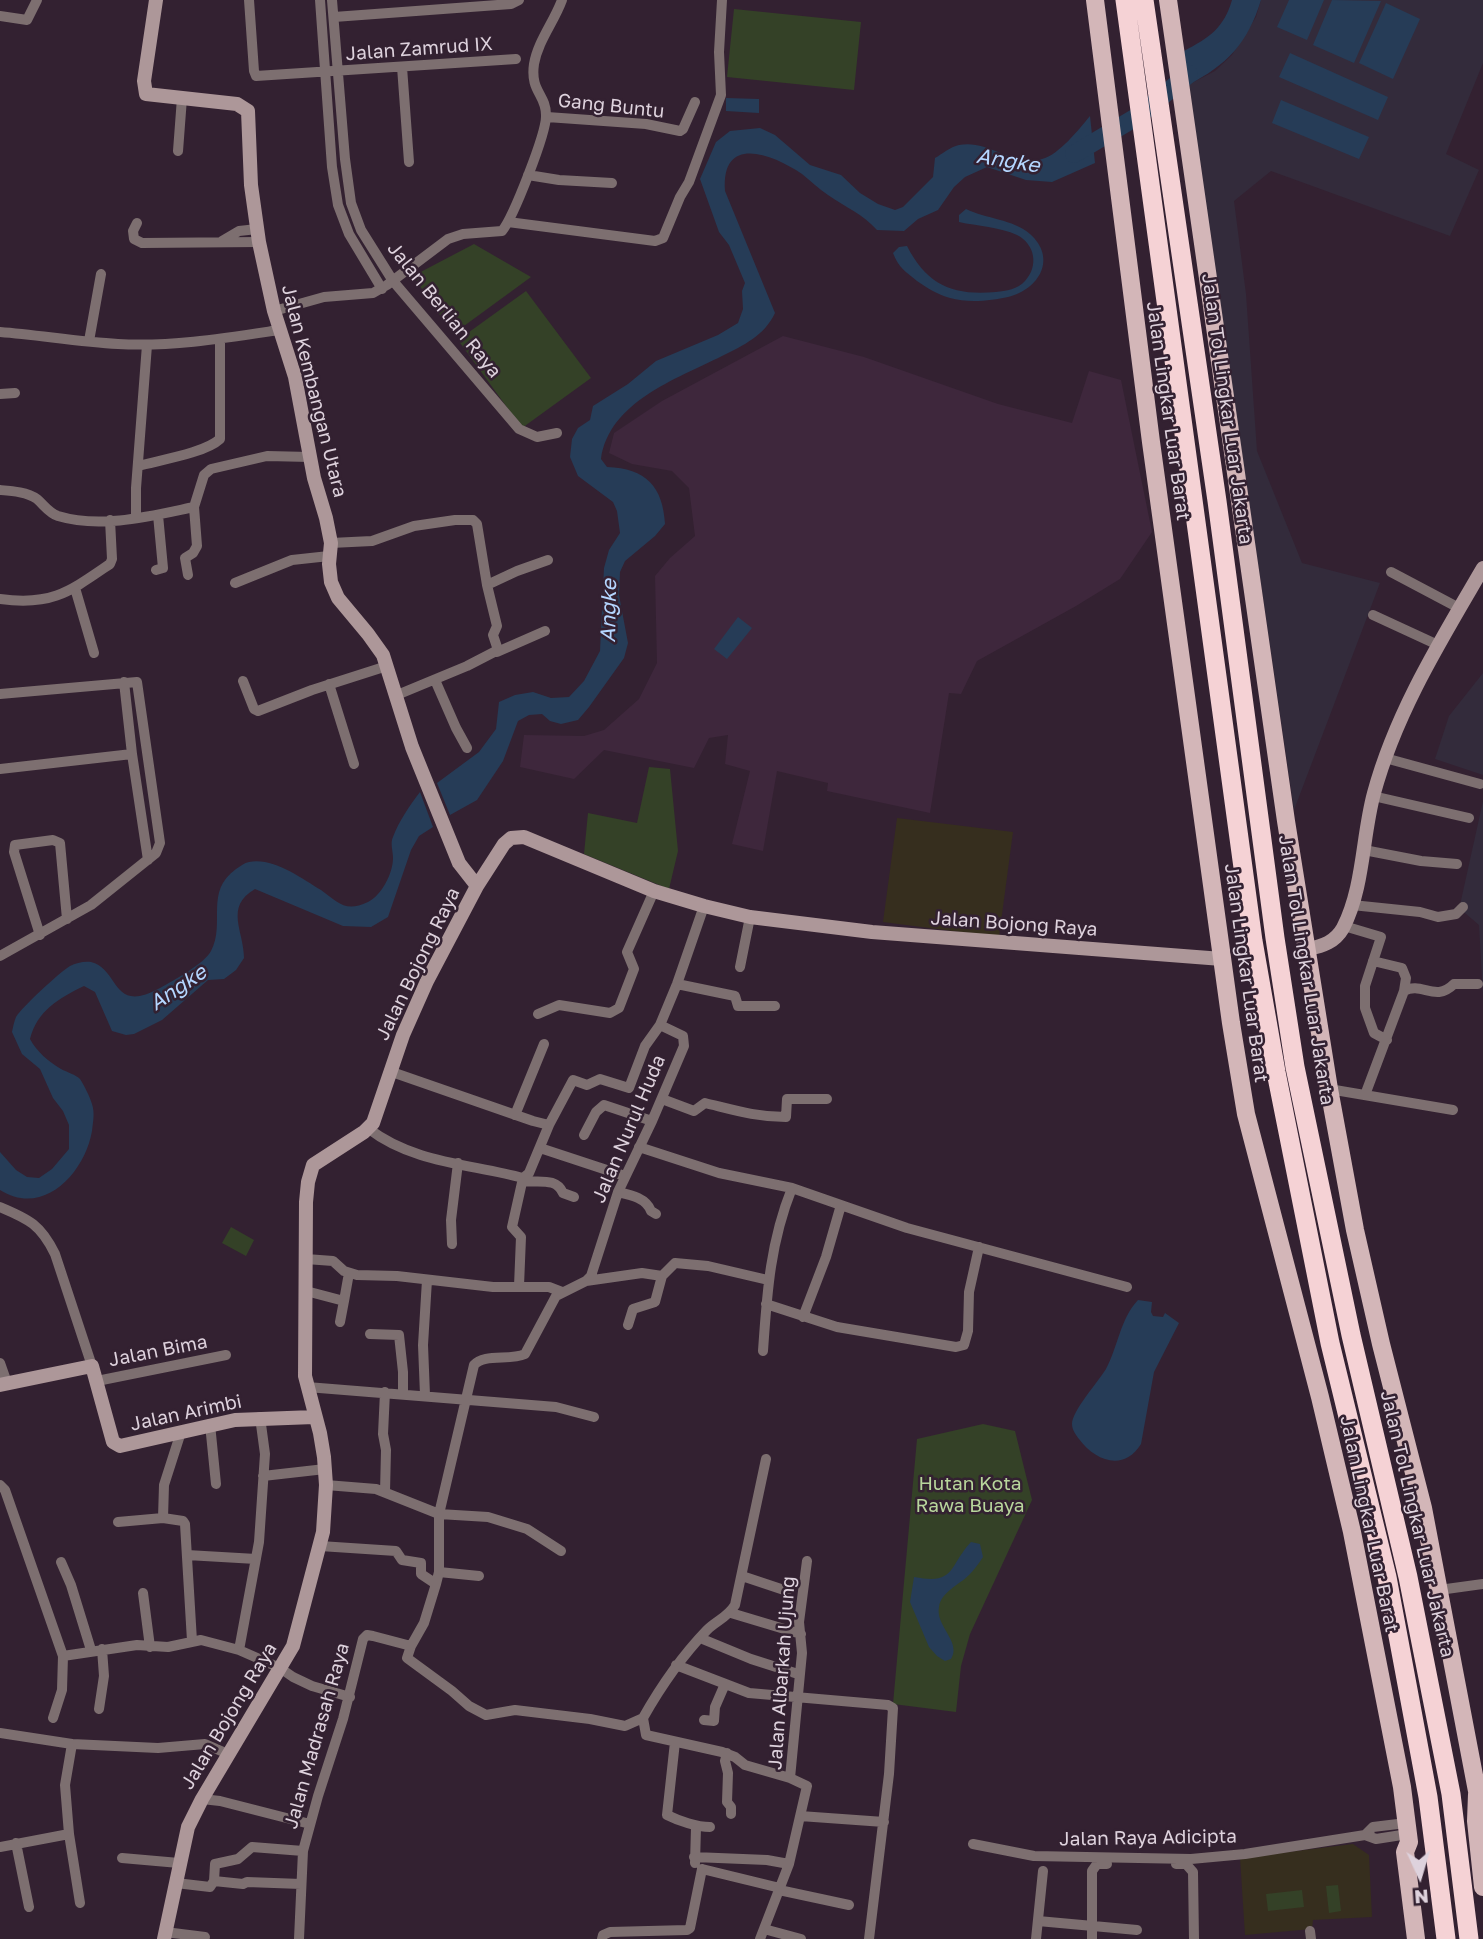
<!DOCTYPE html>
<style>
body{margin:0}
#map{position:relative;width:1483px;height:1939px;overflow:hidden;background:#332131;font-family:"Golos Text",sans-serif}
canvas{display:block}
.north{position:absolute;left:1385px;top:1841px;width:70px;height:70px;-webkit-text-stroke:5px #332131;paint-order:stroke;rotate:176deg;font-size:19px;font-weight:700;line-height:28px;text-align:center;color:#ded2dd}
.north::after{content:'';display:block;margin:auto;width:24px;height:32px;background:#ded2dd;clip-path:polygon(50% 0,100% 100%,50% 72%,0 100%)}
</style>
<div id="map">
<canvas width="1483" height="1939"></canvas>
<div class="north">N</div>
</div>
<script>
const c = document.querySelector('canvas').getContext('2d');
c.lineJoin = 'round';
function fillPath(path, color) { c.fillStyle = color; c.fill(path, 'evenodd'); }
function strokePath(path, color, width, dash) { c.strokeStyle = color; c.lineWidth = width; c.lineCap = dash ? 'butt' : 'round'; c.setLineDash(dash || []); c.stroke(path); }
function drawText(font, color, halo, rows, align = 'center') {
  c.font = font + ' "Golos Text",sans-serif'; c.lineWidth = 5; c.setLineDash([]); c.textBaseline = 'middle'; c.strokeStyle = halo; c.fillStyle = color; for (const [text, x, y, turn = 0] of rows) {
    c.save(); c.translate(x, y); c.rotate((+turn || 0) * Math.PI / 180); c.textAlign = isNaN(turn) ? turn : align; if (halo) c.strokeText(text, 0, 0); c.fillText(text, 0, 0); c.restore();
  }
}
const built = new Path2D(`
 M 783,336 L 864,357 L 998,404 L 1072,423 L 1089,371 L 1121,380 L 1152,532 L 1120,579 L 1076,606 L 977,661 L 961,694 L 949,693 L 930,813 L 827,791 L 828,783 L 777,771 L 763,851 L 732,844 L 750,771 L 725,764 L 728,735 L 709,738 L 694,768 L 604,750 L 574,779 L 520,767 L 524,735 L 584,736 L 604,730 L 639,699 L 657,663 L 655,576 L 670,558 L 695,536 L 689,488 L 672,471 L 632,464 L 609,453 L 614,433 L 662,401 Z`);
const industrial = new Path2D(`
 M 1261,0 L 1483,0 L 1483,63 L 1446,154 L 1479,170 L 1450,236 L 1271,171 L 1234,201 L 1246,294 L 1257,451 L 1302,563 L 1380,583 L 1294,810 L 1188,85 L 1215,71 L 1232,55 L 1256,17 Z
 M 1483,673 L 1483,775 L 1435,759 L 1449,716 Z
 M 1483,801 L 1483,997 L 1479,925 L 1465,913 L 1458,914 Z`);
const education = new Path2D(`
 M 897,818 L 1013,832 L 999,937 L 883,922 Z
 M 1353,1844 L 1369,1855 L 1372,1917 L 1313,1920 L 1312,1929 L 1245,1935 L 1240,1858 Z`);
const green = new Path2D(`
 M 734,9 L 861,22 L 854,90 L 727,77 Z
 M 474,244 L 531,277 L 453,334 L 413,276 Z
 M 526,291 L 591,378 L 522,428 L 458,340 Z
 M 649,767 L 670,769 L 678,851 L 669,889 L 584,854 L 588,813 L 637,823 Z
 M 231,1227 L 254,1240 L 246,1256 L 222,1243 Z
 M 983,1424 L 1015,1431 L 1032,1500 L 970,1634 L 961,1666 L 956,1712 L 893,1704 L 917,1439 Z
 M 1338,1885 L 1341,1911 L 1329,1913 L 1326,1886 Z
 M 1302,1890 L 1304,1907 L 1268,1911 L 1266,1894 Z`);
const water = new Path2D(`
 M 1232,0 L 1261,0 C 1248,43 1227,65 1188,85 L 1184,51 C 1209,38 1224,28 1232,0 Z
 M 1289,0 L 1324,0 L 1307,40 L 1277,27 Z
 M 1332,0 L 1381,1 L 1354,63 L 1313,45 Z
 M 1386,3 L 1420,19 L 1393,79 L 1359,63 Z
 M 1290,53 L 1388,97 L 1378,120 L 1279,77 Z
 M 726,98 L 759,99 L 759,113 L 726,111 Z
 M 1281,100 L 1369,137 L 1359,159 L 1272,123 Z
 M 1090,116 L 1095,163 L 1052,182 L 1026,180 L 987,167 L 965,177 L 954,187 L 938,210 L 918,219 L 904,231 L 877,230 C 863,214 845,207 828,195 C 819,189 811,181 802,174 C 772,154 721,134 725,191 L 775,313 C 764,336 744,345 722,356 C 676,379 609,402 601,459 L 607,467 C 646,468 663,487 665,524 L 655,536 L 625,561 L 620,572 L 619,595 L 628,643 L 624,658 L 589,707 L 578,720 L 561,724 L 550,721 L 542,714 L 529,715 L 518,721 L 503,761 L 477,800 L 450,815 L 437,783 L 479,752 L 496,729 L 499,702 L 515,695 L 533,692 L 551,698 L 569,697 L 584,681 L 600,651 L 604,568 L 609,550 L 620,533 L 617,511 L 613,502 L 578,476 L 570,457 L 572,439 L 578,428 L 590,420 L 593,406 L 628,384 L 656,361 L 718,335 L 738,323 L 743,309 L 742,291 L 745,283 L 729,245 L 719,232 L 700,179 L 716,142 L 730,131 L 760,128 L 775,135 L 810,165 L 841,175 L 860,193 L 878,204 L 895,210 L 903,207 L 933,177 L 935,158 C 942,154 950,147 959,145 C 988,139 1013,167 1042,159 C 1059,155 1079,129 1090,116 Z
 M 966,209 C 986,219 1013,219 1030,234 C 1057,258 1040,289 1008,297 C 991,301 967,303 950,298 C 937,294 927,288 917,281 C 906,272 898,267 893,253 L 899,247 L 907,246 C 927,285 953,296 996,292 C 1006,291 1018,289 1025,281 C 1039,266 1035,244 1017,235 C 1000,227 977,226 959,222 L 959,215 Z
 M 738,617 L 752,628 L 727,659 L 714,649 Z
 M 420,792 L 433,827 L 419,836 L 411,850 L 388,917 L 371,927 L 343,926 L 255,889 C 224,907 244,931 244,958 L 236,970 L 224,979 L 208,980 L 162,1020 L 134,1034 L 126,1035 L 112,1031 L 95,992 L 84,986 C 59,998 37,1011 30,1039 C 37,1052 48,1061 61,1069 C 67,1072 76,1075 80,1079 C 84,1085 90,1097 92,1104 C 95,1113 93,1122 92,1131 C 85,1172 44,1218 0,1190 L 0,1152 L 16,1170 L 27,1177 L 39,1178 L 52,1169 L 69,1149 L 69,1125 L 63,1111 L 53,1098 L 40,1069 L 22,1054 L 12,1032 C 13,1027 14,1022 16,1017 C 22,1007 60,972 70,966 C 76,963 84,961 91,962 C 120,969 111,1015 160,988 C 174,980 204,964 211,951 C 226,923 204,892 236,869 C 241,866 244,863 249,862 C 273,857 301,878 321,890 C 338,902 345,913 368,902 C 382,895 393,873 393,858 C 393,851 390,843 393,837 C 399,821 410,805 420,792 Z
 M 1138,1300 L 1152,1302 L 1151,1312 L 1153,1316 L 1163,1317 L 1165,1313 L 1179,1323 L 1154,1372 L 1141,1444 C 1124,1472 1095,1461 1079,1439 C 1076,1435 1072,1430 1072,1424 C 1072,1411 1098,1382 1106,1369 C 1118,1347 1120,1319 1138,1300 Z
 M 971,1542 L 980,1544 L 983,1557 C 979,1563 974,1570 969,1575 C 959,1585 941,1592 939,1607 C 935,1626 962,1642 951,1659 L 945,1661 L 937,1656 L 929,1647 L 910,1602 L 914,1577 C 956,1585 948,1567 971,1542 Z`);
const river = new Path2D(`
 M 1074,154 L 1138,116 L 1189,74`);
const street = new Path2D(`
 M 249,0 L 254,71 L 256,76 L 516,59
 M 320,0 L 332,167 L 338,205 L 349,234 L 382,289
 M 332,0 L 345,159 L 351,203 L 361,230 L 393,281 L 519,429 L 537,437 L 557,433
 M 0,16 L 27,20 L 37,0
 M 334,17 L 511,4 L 519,0
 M 402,67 L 409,162
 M 547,117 L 646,124 L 680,131 L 683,129 L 695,102
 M 178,151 L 182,98
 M 528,175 L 559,180 L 612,183
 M 508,222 L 655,241 L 663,238 L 680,197 L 689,182 L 721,95 L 719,52 L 722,0
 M 137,223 L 133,231 L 134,239 L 142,243 L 259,242
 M 222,241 L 239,231 L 257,229
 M 274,311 L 324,297 L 373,293 L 387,285 L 448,239 L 463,234 L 502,231 C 513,218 547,132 546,115 C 546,94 530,92 534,64 C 538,41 554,22 562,0
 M 0,332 C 39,335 79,342 118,344 C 172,347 226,338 279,330
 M 89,341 L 101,274
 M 0,394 L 15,393
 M 138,466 C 160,460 205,453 220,439 L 220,339
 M 0,490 C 12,491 27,492 37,499 C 44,505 49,513 58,516 C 101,529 151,516 194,507 L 204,475 L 211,469 L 267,456 L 310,457
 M 136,518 L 136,488 L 147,345
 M 331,543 L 372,541 L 414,526 L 455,520 L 473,520 L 477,524 L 487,585 L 497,626 L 493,635 L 498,650 L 467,666 L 397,695
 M 156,570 L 163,568 L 158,515
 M 1391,572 L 1459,608
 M 188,575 L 185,558 L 193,553 L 197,546 L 194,507
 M 235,583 L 292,560 L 329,556
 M 487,585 L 517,571 L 548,560
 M 75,588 L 94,653
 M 0,599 C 52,606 69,592 110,564 L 112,559 L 110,520
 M 1373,615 L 1438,645
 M 497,652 L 545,631
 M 435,680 L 456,728 L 467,748
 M 243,681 L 254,709 L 258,711 L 312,690 L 387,666
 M 124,682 L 132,754 L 148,860
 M 329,684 L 354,764
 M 0,694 L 137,682 L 160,843 L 156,853 L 91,905 L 0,956
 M 1385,758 L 1480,784
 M 0,769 L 132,754
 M 1373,796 L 1469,818
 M 1364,850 L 1421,861 L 1457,864
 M 1352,905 L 1420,912 L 1438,917 L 1456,914 L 1463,907
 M 1344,926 L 1381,937 L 1365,986 L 1365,1008 L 1374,1033 L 1387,1040
 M 40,935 L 14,852 L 15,845 L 53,840 L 60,843 L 67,919
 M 1373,961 L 1402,968 L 1406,978 L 1404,991
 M 740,967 L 750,917
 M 677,984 L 735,996 L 738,1006 L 775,1006
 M 538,1014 L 559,1005 L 610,1013 L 619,1008 L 634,969 L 627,952 L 654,891
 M 389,1071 L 533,1121 L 549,1125 L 573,1080 L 587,1085 L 600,1079 L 629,1088 L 645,1046 L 660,1025 L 677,984 L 704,906
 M 1329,1089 L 1453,1110
 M 1365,1095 L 1404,991 C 1422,981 1435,1003 1454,984 L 1478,984
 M 662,1099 L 694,1111 L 705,1103 C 734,1110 756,1117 786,1117 L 787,1099 L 827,1099
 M 515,1115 L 544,1044
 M 369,1129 C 413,1163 471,1164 523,1178
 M 584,1135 L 596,1112 L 604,1105 L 652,1121
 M 639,1147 L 719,1173 L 792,1188 L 907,1228 L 1127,1287
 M 540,1148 L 625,1176
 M 524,1181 C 539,1183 556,1177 563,1193 L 574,1197
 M 618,1192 C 631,1195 646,1198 651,1211 L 656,1214
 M 0,1207 C 29,1219 41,1225 55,1254 L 92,1366
 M 452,1244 L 451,1220 L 458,1163
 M 306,1259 L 333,1261 L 344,1271 L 357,1275 L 397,1276 L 493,1287 L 549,1287 L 562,1292
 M 662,1276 L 675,1263 L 708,1266 L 768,1280
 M 586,1281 L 642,1273 L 662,1276 L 655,1302 L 633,1309 L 628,1325
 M 519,1286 L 521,1237 L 512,1227 L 523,1178 L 529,1173 L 549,1125
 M 306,1291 L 344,1301 L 349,1273
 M 766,1304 L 837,1327 L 956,1347 L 964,1345 L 968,1331 L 969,1292 L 979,1247
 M 803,1317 L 826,1257 L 841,1205
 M 340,1322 L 344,1301
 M 370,1334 L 399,1335 L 403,1372 L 403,1393
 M 763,1351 C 767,1293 770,1243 792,1188
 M 0,1363 L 7,1383
 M 97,1381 L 226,1355
 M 307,1387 L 556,1407 L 594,1417
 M 385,1392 L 383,1434 L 386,1450 L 385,1492
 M 425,1395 L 423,1345 L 427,1280
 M 210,1424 L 216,1484
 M 263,1476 L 325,1469
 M 0,1485 L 5,1490 L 63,1656 L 137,1645 L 168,1647 L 201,1640 L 239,1650 L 280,1668 L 293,1677 L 312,1686 L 350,1697
 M 326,1485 L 376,1489 L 439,1514 L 488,1517 L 527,1529 L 561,1551
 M 163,1518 L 164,1485 L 181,1432
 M 118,1522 L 163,1518 L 183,1521 L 185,1524 L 192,1641
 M 320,1546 L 396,1551 L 402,1560 L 421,1563 L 421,1574 L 436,1584
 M 187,1555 L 256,1559
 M 61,1562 L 71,1585 L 91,1650
 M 439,1572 L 479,1576
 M 742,1576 L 787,1591
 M 1439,1590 L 1483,1584
 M 143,1593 L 150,1647
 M 731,1613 L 801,1634
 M 700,1638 L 751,1659 L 798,1674
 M 239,1650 L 259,1542 L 265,1454 L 260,1417
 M 676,1665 L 749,1693 L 888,1705 L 893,1708 L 889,1774 L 869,1939
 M 99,1709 L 104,1676 L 102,1649
 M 53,1718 L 62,1690 L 63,1656
 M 643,1718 L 625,1726 L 590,1719 L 515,1710 L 486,1715 L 469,1706 L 452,1691 L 407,1658 L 411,1646 L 424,1623 L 436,1584 L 439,1572 L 439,1514 L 474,1365 C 484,1353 510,1361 525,1354 L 556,1296 L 586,1281 L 591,1276 L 618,1192 L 652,1121 L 684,1046 L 683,1036 L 660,1025
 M 704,1720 L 714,1721 L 715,1707 L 725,1684
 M 0,1733 L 72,1744
 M 675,1742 L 667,1815 C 679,1821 697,1827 710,1827
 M 727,1753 L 725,1761 L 728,1773 L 727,1802 L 731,1807 L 731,1814
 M 790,1778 L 802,1653 L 799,1622 L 807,1561
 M 202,1799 L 220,1801 L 310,1824
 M 800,1816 L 884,1822
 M 69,1834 L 80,1903
 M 1365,1835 L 1373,1827 L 1406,1823
 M 16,1843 L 29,1907
 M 973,1844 L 1034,1856 L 1191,1859 L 1245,1854 L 1365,1835 L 1376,1839 L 1408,1834
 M 0,1847 L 69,1834 L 65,1785 L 72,1744 L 158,1748 L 205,1744 L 228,1754
 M 694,1857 L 767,1860 L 789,1864
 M 122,1858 L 179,1863
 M 695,1863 L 696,1827
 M 1176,1864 L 1186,1864 L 1193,1872 L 1194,1939
 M 702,1869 L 780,1888
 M 214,1881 L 243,1884 L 247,1882 L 301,1884
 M 176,1883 L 210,1887 L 214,1881 L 215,1864 L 238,1859 L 252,1847 L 303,1851
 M 779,1890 L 849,1905
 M 1038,1921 L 1137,1930
 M 764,1929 L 801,1939
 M 1310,1931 L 1311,1939
 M 165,1932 L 205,1937
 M 299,1939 L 303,1851 L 318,1796 L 343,1719 L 363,1639 L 367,1635 L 373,1636 L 411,1646
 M 602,1939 L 603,1935 L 610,1932 L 687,1930 L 690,1928 L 702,1869
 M 760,1939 L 789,1864 L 807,1786 L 790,1778 L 745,1765 L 735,1757 L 722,1752 L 646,1735 L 643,1718 C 661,1686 681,1657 707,1630 C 716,1621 728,1617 735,1605 L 766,1459
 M 1036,1939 L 1043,1871
 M 1092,1939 L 1092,1871 L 1097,1864 L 1107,1864`);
const secondary = new Path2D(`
 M 156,0 L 144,81 L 146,94 L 237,104 L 248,111 L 251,185 L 259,242 L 274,311 L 295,377 L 314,478 L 326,518 L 331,543 L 329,564 L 331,582 L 338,598 L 368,634 L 383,655 L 412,747 L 459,863 L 477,886
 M 1308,949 C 1323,946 1335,942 1343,928 C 1364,887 1362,837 1374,793 C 1396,712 1441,640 1483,568
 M 0,1385 L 92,1366 L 113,1442 L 120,1446 L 235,1420 L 314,1417
 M 164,1939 L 188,1827 L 202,1799 L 293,1646 L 323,1532 L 326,1485 L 324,1457 L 320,1433 L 305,1376 L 306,1202 L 308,1182 L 313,1165 L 364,1132 L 373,1123 L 403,1035 L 427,981 L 477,886 L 504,844 L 511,838 L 524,837 L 654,891 L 704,906 L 750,917 L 872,932 L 1222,959`);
const primary = new Path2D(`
 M 1095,0 L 1151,442 L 1231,1023 L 1246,1114 L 1320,1397 L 1352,1532 L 1402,1787 L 1409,1842 L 1405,1852 L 1416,1939
 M 1168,0 L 1286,821 L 1329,1089 L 1355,1230 L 1381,1344 L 1423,1508 L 1477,1791 L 1483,1806
 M 1477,1794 L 1476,1821 L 1483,1887`);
const highway = new Path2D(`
 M 1125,0 L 1253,941 L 1276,1072 L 1330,1343 L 1387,1577 L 1428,1797 L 1446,1939
 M 1144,0 L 1217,501 L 1275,938 L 1295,1067 L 1351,1335 L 1408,1577 L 1451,1794 L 1469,1939`);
const streetNames = [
 ["Jalan Zamrud IX",419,49,-4],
 ["Gang Buntu",611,106,6],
 ["Jalan Berlian Raya",444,310,51],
 ["Jalan Kembangan Utara",314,391,76],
 ["Jalan Tol Lingkar Luar Jakarta",1227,409,82],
 ["Jalan Lingkar Luar Barat",1168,411,82],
 ["Jalan Bojong Raya",1014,924,4],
 ["Jalan Bojong Raya",418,964,-64],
 ["Jalan Tol Lingkar Luar Jakarta",1306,970,81],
 ["Jalan Lingkar Luar Barat",1246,973,82],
 ["Jalan Nurul Huda",629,1129,-67],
 ["Jalan Bima",158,1351,-11],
 ["Jalan Arimbi",186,1413,-12],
 ["Jalan Lingkar Luar Barat",1369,1524,78],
 ["Jalan Tol Lingkar Luar Jakarta",1417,1524,77],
 ["Jalan Albarkah Ujung",782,1673,-86],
 ["Jalan Bojong Raya",229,1716,-59],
 ["Jalan Madrasah Raya",317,1736,-74],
 ["Jalan Raya Adicipta",1148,1838,-1]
];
const parkNames = [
 ["Hutan Kota",970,1484],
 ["Rawa Buaya",970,1506]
];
const waterNames = [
 ["Angke",1008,161,9],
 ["Angke",609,611,-89],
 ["Angke",178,988,-34]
];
fillPath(built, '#3e273c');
fillPath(industrial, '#332b3b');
fillPath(education, '#362e1e');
fillPath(green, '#344127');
fillPath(water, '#263c57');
strokePath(river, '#263c57', 18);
strokePath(street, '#7d6f70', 10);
strokePath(secondary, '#ad9799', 14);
strokePath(primary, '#d3b6b8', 18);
strokePath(highway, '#f5d2d5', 19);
drawText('19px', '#ded2dd', '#332131', streetNames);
drawText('19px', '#b8d69c', '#332131', parkNames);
drawText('italic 21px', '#b4d6ff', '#332131', waterNames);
</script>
